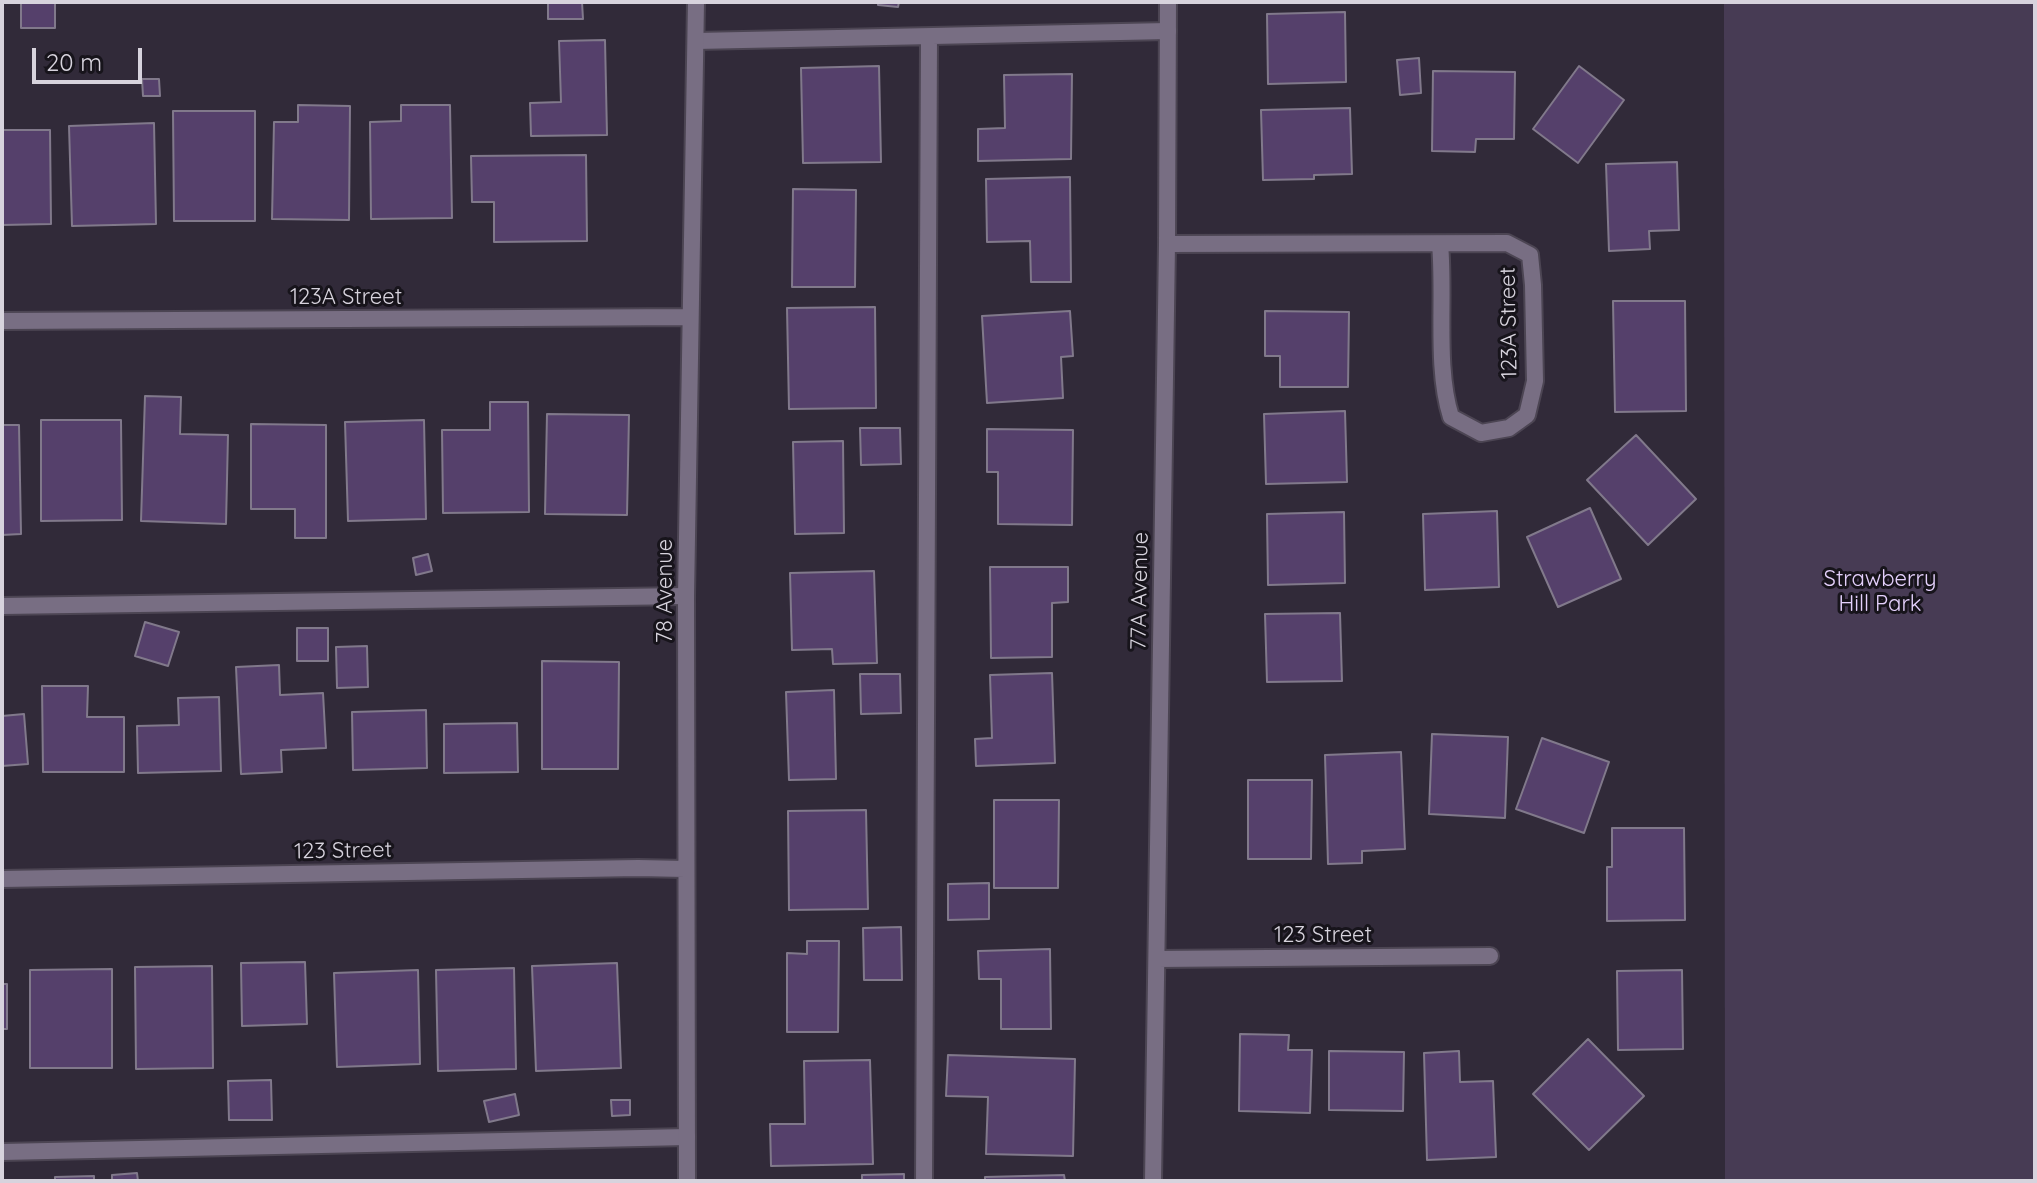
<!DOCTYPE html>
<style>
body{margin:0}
#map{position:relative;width:2037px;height:1183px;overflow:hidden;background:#312a39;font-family:Quicksand,sans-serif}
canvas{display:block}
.frame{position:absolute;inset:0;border:4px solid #d7d3dd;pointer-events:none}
.scale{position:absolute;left:32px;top:48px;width:110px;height:36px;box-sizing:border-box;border:4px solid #d7d3dd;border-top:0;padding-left:10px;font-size:24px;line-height:28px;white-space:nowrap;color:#d7d3dd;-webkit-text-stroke:6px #17141b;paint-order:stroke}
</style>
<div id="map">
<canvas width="2037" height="1183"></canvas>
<div class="frame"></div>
<div class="scale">20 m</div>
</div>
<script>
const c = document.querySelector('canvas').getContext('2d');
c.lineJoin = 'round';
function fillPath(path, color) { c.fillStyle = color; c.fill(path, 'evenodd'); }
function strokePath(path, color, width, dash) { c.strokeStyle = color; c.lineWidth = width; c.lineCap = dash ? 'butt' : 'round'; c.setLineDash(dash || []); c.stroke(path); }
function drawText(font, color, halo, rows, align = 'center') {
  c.font = font + ' Quicksand,sans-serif'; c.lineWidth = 6; c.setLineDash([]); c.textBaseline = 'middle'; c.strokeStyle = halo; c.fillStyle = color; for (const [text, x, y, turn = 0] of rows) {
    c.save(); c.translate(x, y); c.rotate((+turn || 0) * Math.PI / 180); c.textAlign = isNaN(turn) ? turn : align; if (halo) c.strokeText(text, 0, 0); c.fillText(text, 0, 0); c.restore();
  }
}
const green = new Path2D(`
 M 1724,2 L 2035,2 L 2035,1181 L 1725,1181 Z`);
const building = new Path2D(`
 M 21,2 L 55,2 L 55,28 L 21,28 Z
 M 548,2 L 582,2 L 583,19 L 548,19 Z
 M 878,2 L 899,2 L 898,7 L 878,5 Z
 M 1345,12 L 1346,82 L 1268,84 L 1267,14 Z
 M 605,40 L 607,135 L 531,136 L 530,103 L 561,102 L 559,41 Z
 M 1419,58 L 1421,93 L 1400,95 L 1397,60 Z
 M 879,66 L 881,162 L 803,163 L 801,68 Z
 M 1579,66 L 1624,100 L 1578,163 L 1533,129 Z
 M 1433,71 L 1515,72 L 1514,139 L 1476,139 L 1475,152 L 1432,151 Z
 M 1072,74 L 1071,159 L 978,161 L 978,129 L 1005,128 L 1004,75 Z
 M 142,79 L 159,79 L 160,96 L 143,96 Z
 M 298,105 L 350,106 L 349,220 L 272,219 L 274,122 L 298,122 Z
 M 401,105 L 450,105 L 452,218 L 371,219 L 370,122 L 401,121 Z
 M 1350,108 L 1352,174 L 1314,175 L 1314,179 L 1263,180 L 1261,110 Z
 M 173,111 L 255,111 L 255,221 L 174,221 Z
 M 154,123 L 156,224 L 72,226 L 69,126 Z
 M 2,130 L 50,130 L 51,224 L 2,225 Z
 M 586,155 L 587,241 L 494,242 L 494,202 L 472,202 L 471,156 Z
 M 1677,162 L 1679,230 L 1649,231 L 1650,249 L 1609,251 L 1606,164 Z
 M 1070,177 L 1071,282 L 1031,282 L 1030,241 L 987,242 L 986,179 Z
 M 793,189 L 856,190 L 855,287 L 792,287 Z
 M 1613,301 L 1685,301 L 1686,411 L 1615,412 Z
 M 875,307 L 876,408 L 789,409 L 787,308 Z
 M 1070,311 L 1073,356 L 1061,357 L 1063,398 L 987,403 L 982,316 Z
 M 1265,311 L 1349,312 L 1348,387 L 1280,387 L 1280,356 L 1265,356 Z
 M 145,396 L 181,397 L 180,434 L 228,435 L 226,524 L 141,521 Z
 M 490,402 L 528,402 L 529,512 L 443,513 L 442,430 L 490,430 Z
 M 1345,411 L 1347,482 L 1266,484 L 1264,414 Z
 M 547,414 L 629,415 L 627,515 L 545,514 Z
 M 41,420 L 121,420 L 122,520 L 41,521 Z
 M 424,420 L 426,519 L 348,521 L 345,422 Z
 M 251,424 L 326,425 L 326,538 L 295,538 L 295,509 L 251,509 Z
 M 2,425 L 19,425 L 21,534 L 2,535 Z
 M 860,428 L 900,428 L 901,464 L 861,465 Z
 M 987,429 L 1073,430 L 1072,525 L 998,524 L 998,472 L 987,472 Z
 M 1636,435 L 1696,499 L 1648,545 L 1587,480 Z
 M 843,441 L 844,533 L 795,534 L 793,442 Z
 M 1590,508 L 1621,579 L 1558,607 L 1527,537 Z
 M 1497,511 L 1499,587 L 1425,590 L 1423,514 Z
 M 1344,512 L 1345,583 L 1268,585 L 1267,514 Z
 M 428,554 L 432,571 L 416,575 L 413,558 Z
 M 990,567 L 1068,567 L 1068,602 L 1052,603 L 1052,657 L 991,658 Z
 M 874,571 L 877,663 L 833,664 L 832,649 L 792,650 L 790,573 Z
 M 1340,613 L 1342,681 L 1267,682 L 1265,614 Z
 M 145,622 L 179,632 L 168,666 L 135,656 Z
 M 297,628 L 328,628 L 328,661 L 297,661 Z
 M 367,646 L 368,687 L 337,688 L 336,647 Z
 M 542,661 L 619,662 L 618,769 L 542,769 Z
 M 279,665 L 280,695 L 323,693 L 326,748 L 281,750 L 282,772 L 241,774 L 236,667 Z
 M 1052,673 L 1055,763 L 976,766 L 975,739 L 992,738 L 990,675 Z
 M 860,674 L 900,674 L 901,713 L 861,714 Z
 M 42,686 L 88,686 L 87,717 L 124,717 L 124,772 L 43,772 Z
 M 834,690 L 836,779 L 789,780 L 786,692 Z
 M 219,697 L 221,771 L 138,773 L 137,726 L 179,725 L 178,698 Z
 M 426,710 L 427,768 L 353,770 L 352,712 Z
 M 24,714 L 28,764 L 2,766 L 2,716 Z
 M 517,723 L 518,772 L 444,773 L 444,724 Z
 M 1432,734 L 1508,737 L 1505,818 L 1429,814 Z
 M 1542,738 L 1609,762 L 1584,833 L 1516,809 Z
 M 1401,752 L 1405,849 L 1362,851 L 1362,863 L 1328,864 L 1325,755 Z
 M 1248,780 L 1312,780 L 1311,859 L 1248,859 Z
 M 994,800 L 1059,800 L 1058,888 L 994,888 Z
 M 866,810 L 868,909 L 789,910 L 788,811 Z
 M 1612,828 L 1684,828 L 1685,920 L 1607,921 L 1607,867 L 1612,867 Z
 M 989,883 L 989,919 L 948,920 L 948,884 Z
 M 901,927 L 902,980 L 864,980 L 863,928 Z
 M 807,941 L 839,941 L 838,1032 L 787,1032 L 787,953 L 807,954 Z
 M 1050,949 L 1051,1029 L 1001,1029 L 1001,979 L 979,979 L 978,951 Z
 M 305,962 L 307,1024 L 242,1026 L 241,963 Z
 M 617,963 L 621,1068 L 536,1071 L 532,966 Z
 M 212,966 L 213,1068 L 136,1069 L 135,967 Z
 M 514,968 L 516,1069 L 438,1071 L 436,970 Z
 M 112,969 L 112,1068 L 30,1068 L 30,970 Z
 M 418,970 L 420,1064 L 337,1067 L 334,973 Z
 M 1682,970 L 1683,1049 L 1618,1050 L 1617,971 Z
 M 2,984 L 7,984 L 7,1029 L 2,1029 Z
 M 1240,1034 L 1289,1035 L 1288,1050 L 1312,1050 L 1310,1113 L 1239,1111 Z
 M 1588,1039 L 1644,1096 L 1589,1150 L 1533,1094 Z
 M 1329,1051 L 1404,1052 L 1403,1111 L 1329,1110 Z
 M 1459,1051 L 1460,1082 L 1493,1081 L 1496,1157 L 1427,1160 L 1424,1053 Z
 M 948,1055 L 1075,1059 L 1073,1156 L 986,1154 L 988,1097 L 946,1096 Z
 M 870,1060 L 873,1164 L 771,1166 L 770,1124 L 805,1124 L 804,1061 Z
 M 271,1080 L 272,1120 L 229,1120 L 228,1081 Z
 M 515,1094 L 519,1115 L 489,1122 L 484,1101 Z
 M 611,1100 L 630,1100 L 630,1115 L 612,1116 Z
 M 137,1173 L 138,1181 L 112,1181 L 112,1175 Z
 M 904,1174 L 904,1181 L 862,1181 L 862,1175 Z
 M 1064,1175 L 1065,1181 L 985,1181 L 985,1177 Z
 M 94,1176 L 94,1181 L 55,1181 L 55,1177 Z`);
const lane = new Path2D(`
 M 696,41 L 1168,31
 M 2,606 L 686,596
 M 2,1152 L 687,1137
 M 924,1181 L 929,37`);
const street = new Path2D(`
 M 1167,244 L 1507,243 L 1530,255 L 1533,285 L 1535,381 L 1527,415 L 1509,428 L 1481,433 L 1451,417 C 1435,367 1445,298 1440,244
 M 2,321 L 690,317
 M 2,879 L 638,868 L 685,869
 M 1157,959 L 1490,956
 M 687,1181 L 686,596 L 696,2
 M 1153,1181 L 1167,244 L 1168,2`);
const streetNames = [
 ["123A Street",346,297],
 ["123A Street",1509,323,-91],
 ["78 Avenue",665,591,-90],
 ["77A Avenue",1140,591,-89],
 ["123 Street",343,851,-1],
 ["123 Street",1323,935]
];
const parkNames = [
 ["Strawberry",1880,579],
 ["Hill Park",1880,604]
];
fillPath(green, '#473b54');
fillPath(building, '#55406b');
strokePath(building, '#81798b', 2);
strokePath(lane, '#4c4553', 20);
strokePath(street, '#4c4553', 20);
strokePath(lane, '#786e83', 16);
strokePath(street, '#786e83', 16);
drawText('22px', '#d7d3dd', '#17141b', streetNames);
drawText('22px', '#e5d1fd', '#17141b', parkNames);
</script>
